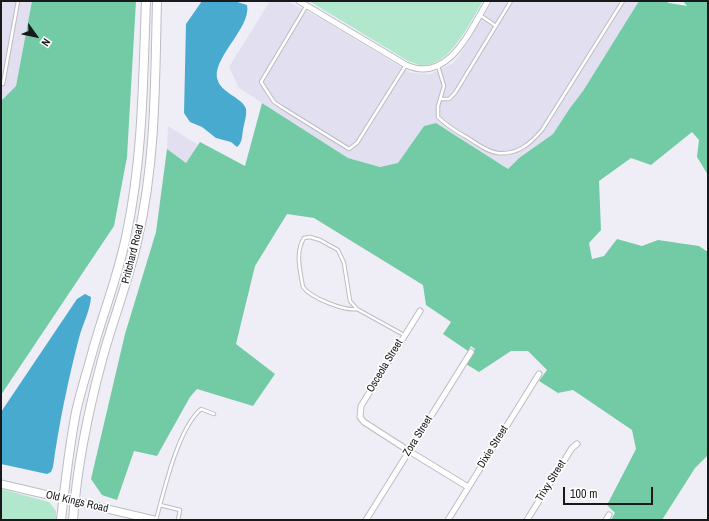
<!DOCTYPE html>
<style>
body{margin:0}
#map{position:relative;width:709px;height:521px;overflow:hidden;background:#efeef7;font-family:"Archivo Narrow",sans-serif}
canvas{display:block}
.frame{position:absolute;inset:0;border:2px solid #19191c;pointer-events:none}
.north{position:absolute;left:16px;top:16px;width:40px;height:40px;-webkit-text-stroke:3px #fff;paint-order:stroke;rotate:123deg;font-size:11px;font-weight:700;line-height:16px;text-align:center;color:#19191c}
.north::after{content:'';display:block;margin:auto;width:14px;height:18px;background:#19191c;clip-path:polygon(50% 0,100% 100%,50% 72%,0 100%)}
.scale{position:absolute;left:563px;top:487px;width:90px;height:18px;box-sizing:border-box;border:2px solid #19191c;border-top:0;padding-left:5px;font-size:12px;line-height:14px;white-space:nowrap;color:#19191c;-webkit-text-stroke:3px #fff;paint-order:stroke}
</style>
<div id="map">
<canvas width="709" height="521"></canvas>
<div class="frame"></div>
<div class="north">N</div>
<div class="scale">100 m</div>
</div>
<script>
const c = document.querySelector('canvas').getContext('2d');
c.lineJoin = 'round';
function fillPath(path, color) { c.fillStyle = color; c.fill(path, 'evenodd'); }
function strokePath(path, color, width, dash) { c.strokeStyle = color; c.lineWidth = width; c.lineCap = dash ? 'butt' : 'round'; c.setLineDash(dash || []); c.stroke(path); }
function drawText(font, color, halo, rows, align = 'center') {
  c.font = font + ' "Archivo Narrow",sans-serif'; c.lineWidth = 3.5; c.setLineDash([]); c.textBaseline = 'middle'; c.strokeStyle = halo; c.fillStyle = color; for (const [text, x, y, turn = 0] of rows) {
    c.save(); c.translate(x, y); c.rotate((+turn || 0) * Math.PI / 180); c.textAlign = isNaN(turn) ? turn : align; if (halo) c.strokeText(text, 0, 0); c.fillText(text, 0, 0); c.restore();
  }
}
const built = new Path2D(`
 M 1,1 L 32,1 L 16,86 L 1,101 Z
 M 270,1 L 287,1 L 316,16 L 411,73 L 430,74 L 453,63 L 459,56 L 493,1 L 639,1 L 583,91 L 570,108 L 553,134 L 519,158 L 508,169 L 436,123 L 424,126 L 398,163 L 380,167 L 348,158 L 239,88 L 229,67 Z
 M 168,126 L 198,145 L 186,163 L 167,149 Z`);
const green = new Path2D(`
 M 309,1 L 483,1 C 470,22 449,69 420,65 C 416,64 412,62 408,61 Z
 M 1,489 L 49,502 L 56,511 L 56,520 L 1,520 Z`);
const forest = new Path2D(`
 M 32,1 L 136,1 L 127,157 L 114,226 L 1,395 L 1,101 L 16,86 Z
 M 639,1 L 665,1 L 669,3 L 687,6 L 683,1 L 708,1 L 708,175 L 697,157 L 699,140 L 692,132 L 651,165 L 631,158 L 599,181 L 601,230 L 589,243 L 592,259 L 604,256 L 617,239 L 642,246 L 658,240 L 699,246 L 708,252 L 708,455 L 695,468 L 662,520 L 611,520 L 615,513 L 607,505 L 636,449 L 632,430 L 573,390 L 558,393 L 539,381 L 547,370 L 528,351 L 511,351 L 479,372 L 466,364 L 475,349 L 471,346 L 468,351 L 443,334 L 451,322 L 426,305 L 423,285 L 314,218 L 287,214 L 255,266 L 236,344 L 275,374 L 253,406 L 197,389 L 190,397 L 157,456 L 134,451 L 117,500 L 102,495 L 91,479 L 125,334 L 156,232 L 167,149 L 186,163 L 200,142 L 245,166 L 262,103 L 348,158 L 380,167 L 398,163 L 424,126 L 436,123 L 508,169 L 519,158 L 553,134 L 570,108 L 583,91 Z`);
const water = new Path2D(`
 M 202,1 L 234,1 L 247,5 C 252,28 209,60 218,81 C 222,93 244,99 246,109 C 247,115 244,124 243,130 C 242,137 242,143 237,147 L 231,142 L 216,138 L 202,127 L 190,122 L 184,113 L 186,24 Z
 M 85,294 L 91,297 C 90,311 83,323 79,338 C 68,380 59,424 53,467 L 51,472 L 47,474 L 1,464 L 1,412 L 77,299 Z`);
const lane = new Path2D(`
 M 307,5 L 261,82 L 274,102 L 283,108 L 349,149 L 357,143 L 406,65
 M 480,15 L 496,26
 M 438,66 L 444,86 L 438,106 L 438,117 C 447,126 457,132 468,138 C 477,144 488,152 498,153 C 518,155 531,143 542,130 L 623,1
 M 3,84 L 18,1
 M 440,99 L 449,99 L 455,93 L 511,1
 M 357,309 C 344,311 311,298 303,287 C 300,271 295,252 304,238 L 310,237 L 320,240 L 338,250 L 344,263 L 350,301 L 357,309 L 404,335
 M 160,505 C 167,479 180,427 201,409 L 214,414
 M 156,520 L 160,505 L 180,510 L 178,520`);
const street = new Path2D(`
 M 299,1 L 406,65 C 449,84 470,30 488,1
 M 420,311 L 361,406 L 360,417 L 364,422 L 409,451 L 468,487
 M 366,520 L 471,352
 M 448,520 L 539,374
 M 527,520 L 572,448 L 577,444
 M 606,520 L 609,515`);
const secondary = new Path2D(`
 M 1,484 L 154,520`);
const primary = new Path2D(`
 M 61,520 C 65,484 69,448 76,412 C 80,394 86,375 91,357 C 102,315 119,275 127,232 C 143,156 143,78 146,1
 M 73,520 C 77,466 88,412 102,360 C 113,319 129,280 138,238 C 156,160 155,80 157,1`);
const streetNames = [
 ["Pritchard Road",133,254,-76],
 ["Osceola Street",385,366,-59],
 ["Zora Street",418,436,-58],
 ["Dixie Street",493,447,-58],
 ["Trixy Street",551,481,-58],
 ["Old Kings Road",77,502,13]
];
fillPath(built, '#e2dff0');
fillPath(green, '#b1e8cd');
fillPath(forest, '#72cba4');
fillPath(water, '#48aace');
strokePath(lane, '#bdbbc3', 4.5);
strokePath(street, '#bdbbc3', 7);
strokePath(secondary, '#bdbbc3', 9);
strokePath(primary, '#bdbbc3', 10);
strokePath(lane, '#fff', 2.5);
strokePath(street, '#fff', 5);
strokePath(secondary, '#fff', 7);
strokePath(primary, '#fff', 8);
drawText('11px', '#19191c', '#fff', streetNames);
</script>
